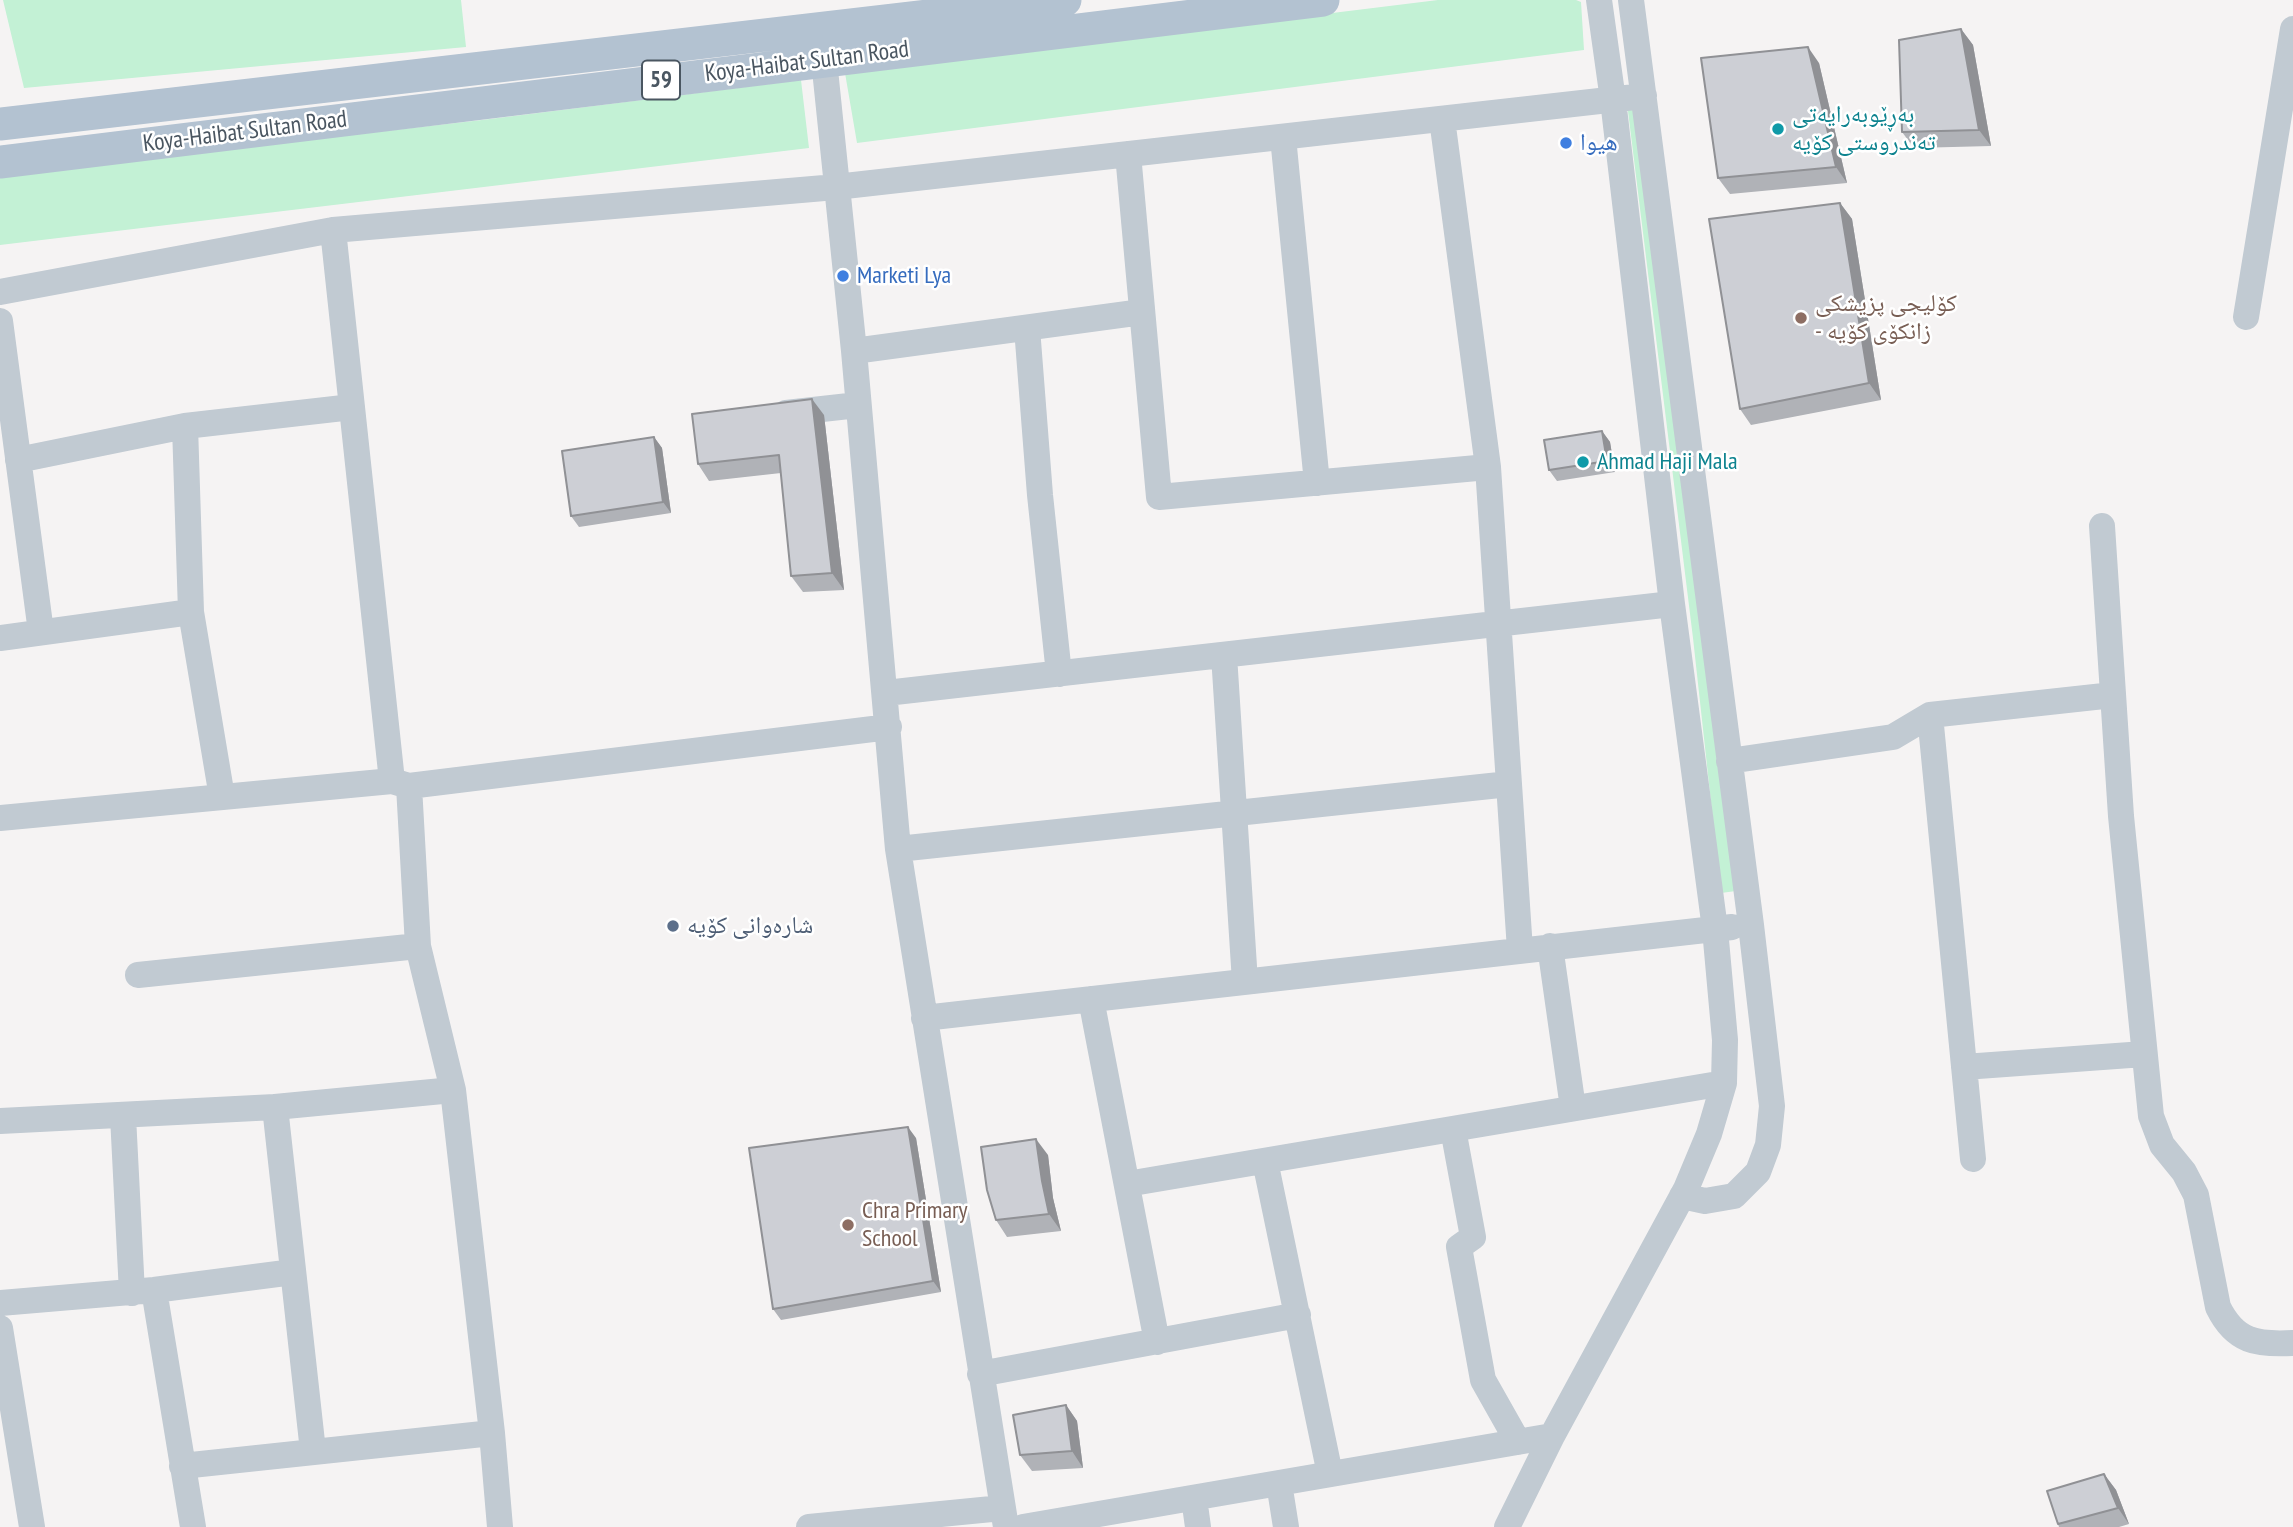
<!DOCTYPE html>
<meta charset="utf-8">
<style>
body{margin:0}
canvas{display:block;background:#f5f3f3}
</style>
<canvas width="2293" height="1527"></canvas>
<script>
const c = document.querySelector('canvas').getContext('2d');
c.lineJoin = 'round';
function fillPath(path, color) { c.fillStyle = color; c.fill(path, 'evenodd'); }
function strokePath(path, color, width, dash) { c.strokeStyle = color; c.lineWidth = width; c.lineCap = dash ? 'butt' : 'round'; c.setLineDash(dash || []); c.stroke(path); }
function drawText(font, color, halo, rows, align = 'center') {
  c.font = font + ' "PT Sans Narrow","Noto Naskh Arabic",sans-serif'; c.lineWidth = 5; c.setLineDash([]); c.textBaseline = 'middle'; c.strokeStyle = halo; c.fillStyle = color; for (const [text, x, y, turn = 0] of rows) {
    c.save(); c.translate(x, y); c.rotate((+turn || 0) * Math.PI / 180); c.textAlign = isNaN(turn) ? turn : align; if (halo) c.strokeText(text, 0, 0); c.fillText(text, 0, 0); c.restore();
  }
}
const green = new Path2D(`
 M 3,0 L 461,0 L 466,47 L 24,88 Z
 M 1438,0 L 1576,0 L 1581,2 L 1584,50 L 857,143 L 845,73 Z
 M 801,80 L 809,148 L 0,245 L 0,175 L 482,120 Z
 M 1640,102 L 1736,891 L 1721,893 L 1693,638 L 1627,103 Z`);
const minor = new Path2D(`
 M 1631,0 L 1751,925 L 1772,1106 L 1768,1145 L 1758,1172 L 1734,1196 L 1705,1201 L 1682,1196
 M 824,60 L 854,351 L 898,849 L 1006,1527
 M 1442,119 L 1488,467 L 1520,950
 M 1283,137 L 1317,483
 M 1128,154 L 1159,497 L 1488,467
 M 333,230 L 392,781 L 409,786 L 418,946 L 453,1090 L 492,1433 L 500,1527
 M 0,292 L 333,230 L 836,187 L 1644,96
 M 2246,317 L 2293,29
 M 0,321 L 41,632
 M 1027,328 L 1040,495 L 1059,674
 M 854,351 L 1142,312
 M 786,413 L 858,405
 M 185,426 L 191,612 L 222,797
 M 18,460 L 185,426 L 352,407
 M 2102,526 L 2121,816 L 2151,1116 L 2162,1145 L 2184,1172 L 2196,1195 L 2218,1307 C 2235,1342 2257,1345 2293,1343
 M 0,638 L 191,612
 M 1224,655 L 1245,982
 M 886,693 L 1672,604
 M 1930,715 L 1973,1159
 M 1729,761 L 1893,737 L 1930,715 L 2113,695
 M 409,786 L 889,727
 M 0,818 L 392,781
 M 898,849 L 1509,784
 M 1550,946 L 1573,1108
 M 138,975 L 418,946
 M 1091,999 L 1157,1342
 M 924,1018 L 1732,927
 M 1964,1067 L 2144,1054
 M 275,1107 L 313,1451
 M 123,1116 L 132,1293
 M 0,1121 L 275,1107 L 453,1090
 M 1453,1129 L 1473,1237 L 1459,1247 L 1483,1380 L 1518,1442
 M 1265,1161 L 1330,1474
 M 1127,1184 L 1724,1083
 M 154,1290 L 193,1527
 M 0,1303 L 154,1290 L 293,1272
 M 0,1328 L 32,1527
 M 980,1374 L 1298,1315
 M 182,1466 L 492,1433
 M 1279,1483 L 1286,1527
 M 1194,1498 L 1198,1527
 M 809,1527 L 1002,1508
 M 1023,1527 L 1552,1436
 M 1507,1527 L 1552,1436 L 1686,1189 L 1709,1134 L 1724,1083 L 1725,1040 L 1715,929 L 1672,604 L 1613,100 L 1599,0`);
const major = new Path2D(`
 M 0,124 L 1065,0
 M 0,162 L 1323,0`);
const wall = new Path2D(`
 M 1961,29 L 1973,45 L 1991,146 L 1914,148 L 1902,132 Z
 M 1819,63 L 1847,183 L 1730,194 L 1718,178 Z
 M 1840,203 L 1852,219 L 1881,400 L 1751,425 L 1740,409 Z
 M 824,415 L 844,590 L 803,592 L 791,576 L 781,473 L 709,481 L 698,464 Z
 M 1602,431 L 1610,442 L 1615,472 L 1557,481 L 1549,470 Z
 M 654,437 L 662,448 L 671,513 L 579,527 L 571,516 Z
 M 916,1138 L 941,1292 L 781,1320 L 773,1309 Z
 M 1048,1155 L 1053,1198 L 1061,1231 L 1007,1237 L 996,1220 Z
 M 1066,1405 L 1077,1421 L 1083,1468 L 1032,1471 L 1020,1455 Z
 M 2104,1474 L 2116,1490 L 2129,1524 L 2119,1527 L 2059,1527 L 2058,1524 Z`);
const shadedWall = new Path2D(`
 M 1961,29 L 1973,45 L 1991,146 L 1979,130 Z
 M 1808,47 L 1819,63 L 1847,183 L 1836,167 Z
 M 1840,203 L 1852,219 L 1881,400 L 1869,383 Z
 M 812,399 L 824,415 L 844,590 L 832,573 Z
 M 1602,431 L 1610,442 L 1615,472 L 1607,461 Z
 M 654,437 L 662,448 L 671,513 L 663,502 Z
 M 908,1127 L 916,1138 L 941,1292 L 933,1281 Z
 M 1036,1139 L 1048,1155 L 1053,1198 L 1061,1231 L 1049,1214 L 1042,1181 Z
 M 1066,1405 L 1077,1421 L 1083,1468 L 1072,1451 Z
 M 2104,1474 L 2116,1490 L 2129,1524 L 2118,1508 Z`);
const building = new Path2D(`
 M 1961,29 L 1979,130 L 1902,132 L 1899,40 Z
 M 1808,47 L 1836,167 L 1718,178 L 1701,58 Z
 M 1840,203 L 1869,383 L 1740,409 L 1709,219 Z
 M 812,399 L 832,573 L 791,576 L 779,455 L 698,464 L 692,414 Z
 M 1602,431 L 1607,461 L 1549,470 L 1544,440 Z
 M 654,437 L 663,502 L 571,516 L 562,451 Z
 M 908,1127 L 933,1281 L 773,1309 L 749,1148 Z
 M 1036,1139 L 1042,1181 L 1049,1214 L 996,1220 L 987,1190 L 981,1147 Z
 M 1066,1405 L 1072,1451 L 1020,1455 L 1013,1415 Z
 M 2104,1474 L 2118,1508 L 2058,1524 L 2047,1491 Z`);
const markers = [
 [1778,129,7,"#0f9aa8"],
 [1566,143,7,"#3f7fe0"],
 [843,276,7,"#3f7fe0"],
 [1801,318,7,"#8d6e63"],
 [1583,462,7,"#0f9aa8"],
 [673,926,7,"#5c6f8a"],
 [848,1225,7,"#8d6e63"]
];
const shields = [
 [661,80,38]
];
const shieldNames = [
 ["59",661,80]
];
const streetNames = [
 ["Koya-Haibat Sultan Road",807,62,-7],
 ["Koya-Haibat Sultan Road",245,132,-7]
];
const cultureNames = [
 ["بەڕێوبەرایەتی",1792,115],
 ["تەندروستی کۆیە",1792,143],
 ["Ahmad Haji Mala",1597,462]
];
const shopNames = [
 ["هیوا",1580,143],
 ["Marketi Lya",857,276]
];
const educationNames = [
 ["کۆلیجی پزیشکی",1815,304],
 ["- زانکۆی کۆیە",1815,332],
 ["Chra Primary",862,1211],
 ["School",862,1239]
];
const serviceNames = [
 ["شارەوانی کۆیە",687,926]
];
fillPath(green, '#c3f1d5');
strokePath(minor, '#c1cad2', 26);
strokePath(major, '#b3c2d1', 33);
fillPath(wall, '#b0b2b7');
fillPath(shadedWall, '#909195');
fillPath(building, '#cdcfd5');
strokePath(building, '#909195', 2);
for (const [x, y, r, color] of markers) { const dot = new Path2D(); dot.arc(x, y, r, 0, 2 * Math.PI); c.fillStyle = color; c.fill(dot); strokePath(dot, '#fff', 2.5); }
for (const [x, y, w] of shields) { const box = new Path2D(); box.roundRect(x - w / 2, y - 19.5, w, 39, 5); c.fillStyle = '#fff'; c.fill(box); strokePath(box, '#4a5661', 2); }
drawText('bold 23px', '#4a5661', null, shieldNames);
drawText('24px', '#4a5661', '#fff', streetNames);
drawText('24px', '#0d838f', '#fff', cultureNames, 'left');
drawText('24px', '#366cbe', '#fff', shopNames, 'left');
drawText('24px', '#785e54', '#fff', educationNames, 'left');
drawText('24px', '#4e5e75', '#fff', serviceNames, 'left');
</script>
